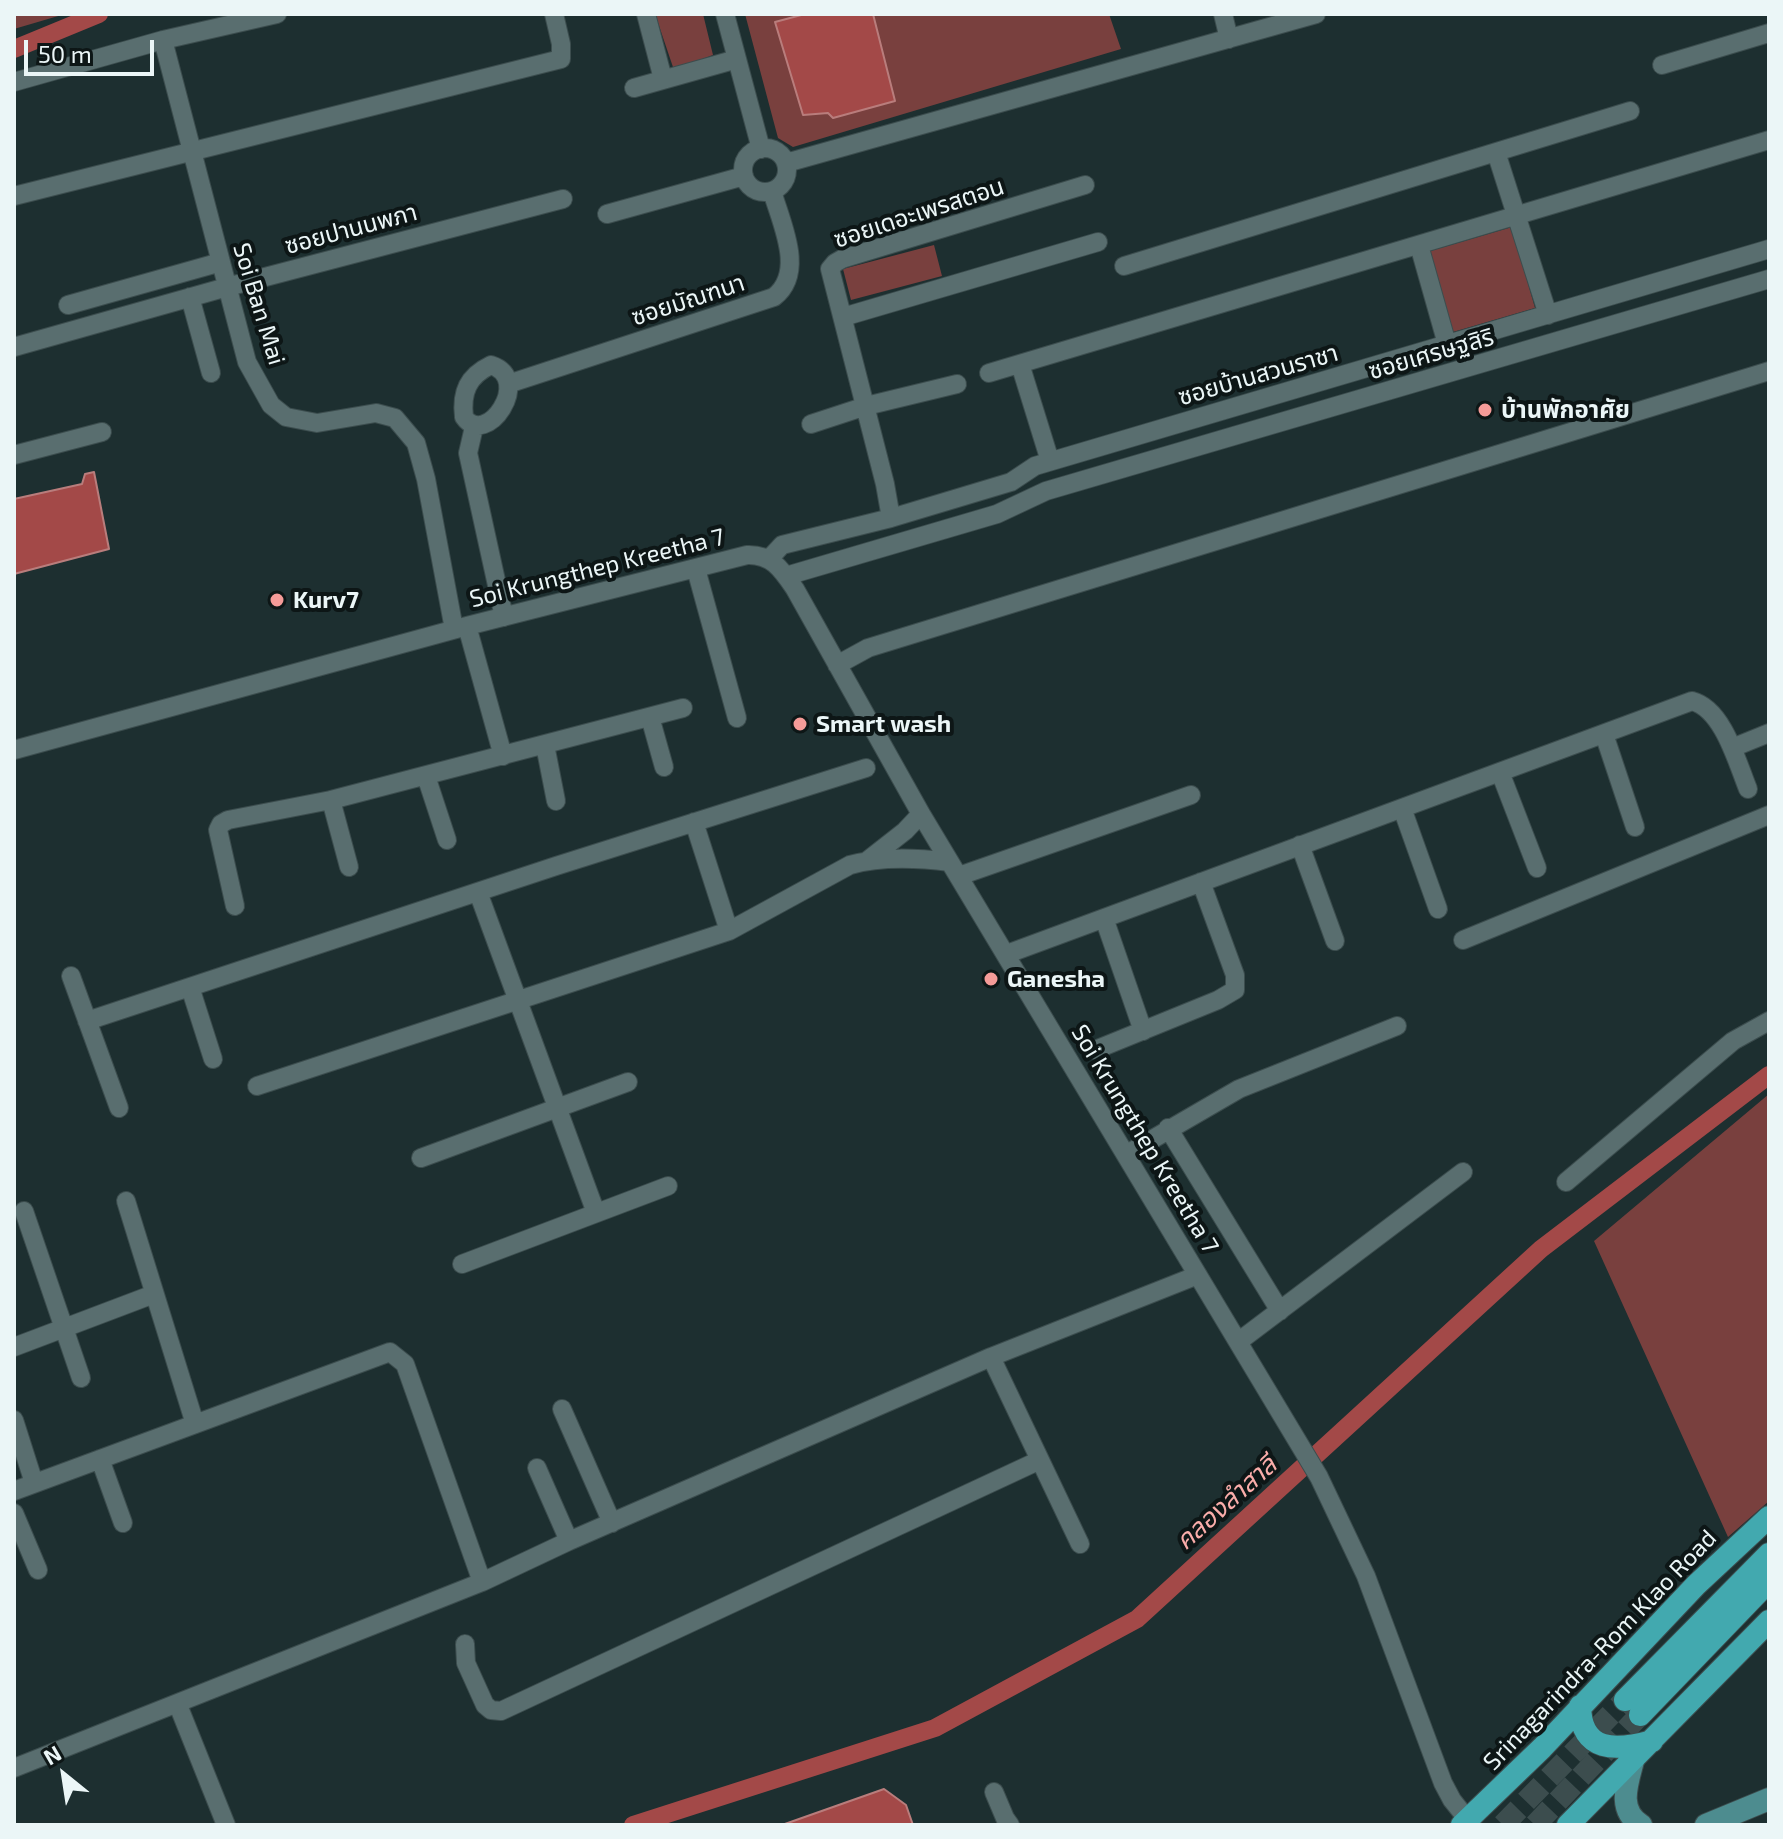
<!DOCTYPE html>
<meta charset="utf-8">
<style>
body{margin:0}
#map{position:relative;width:1783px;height:1839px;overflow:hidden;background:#1d2f30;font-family:"Exo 2",sans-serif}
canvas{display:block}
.frame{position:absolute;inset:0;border:16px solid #ebf6f7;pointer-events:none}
.north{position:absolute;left:24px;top:1735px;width:80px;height:80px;-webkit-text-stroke:6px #0d1616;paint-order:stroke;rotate:330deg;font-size:22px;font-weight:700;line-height:32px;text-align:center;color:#ebf6f7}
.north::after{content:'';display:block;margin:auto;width:28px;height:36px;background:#ebf6f7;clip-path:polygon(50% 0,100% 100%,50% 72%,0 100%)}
.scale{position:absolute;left:24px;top:40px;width:130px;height:36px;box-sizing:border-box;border:4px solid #ebf6f7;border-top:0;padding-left:10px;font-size:24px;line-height:28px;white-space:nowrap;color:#ebf6f7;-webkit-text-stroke:6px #0d1616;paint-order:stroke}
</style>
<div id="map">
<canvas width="1783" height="1839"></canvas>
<div class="frame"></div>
<div class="north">N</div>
<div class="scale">50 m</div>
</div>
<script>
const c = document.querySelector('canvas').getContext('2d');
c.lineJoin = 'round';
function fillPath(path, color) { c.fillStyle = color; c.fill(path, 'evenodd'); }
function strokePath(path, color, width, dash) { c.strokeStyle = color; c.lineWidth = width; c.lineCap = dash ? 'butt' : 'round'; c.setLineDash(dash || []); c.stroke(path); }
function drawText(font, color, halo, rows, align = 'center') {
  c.font = font + ' "Exo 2","Noto Sans Thai",sans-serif'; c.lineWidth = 8; c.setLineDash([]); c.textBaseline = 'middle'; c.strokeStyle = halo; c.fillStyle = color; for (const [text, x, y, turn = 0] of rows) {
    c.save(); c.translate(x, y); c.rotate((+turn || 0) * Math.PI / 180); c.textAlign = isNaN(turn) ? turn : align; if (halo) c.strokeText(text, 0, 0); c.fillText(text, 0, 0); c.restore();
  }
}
const green = new Path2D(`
 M 14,14 L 65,14 L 14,29 Z
 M 655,14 L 703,14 L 713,55 L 674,70 Z
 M 745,14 L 1109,14 L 1121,49 L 793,147 L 778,138 Z
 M 1512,227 L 1535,308 L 1453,332 L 1430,251 Z
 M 934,245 L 942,276 L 851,300 L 843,269 Z
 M 1769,1094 L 1769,1501 L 1728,1537 L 1594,1241 Z`);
const water = new Path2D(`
 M 805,14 L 873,14 L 895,101 L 833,118 L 828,113 L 803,115 L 775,22 Z
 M 94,472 L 109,549 L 14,574 L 14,499 L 82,484 L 85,474 Z
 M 884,1789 L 906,1805 L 913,1825 L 782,1825 Z`);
const canal = new Path2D(`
 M 14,49 L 99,14
 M 633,1825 L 935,1728 L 1137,1619 L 1541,1249 L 1769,1075`);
const primaryTunnel = new Path2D(`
 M 1503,1825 L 1625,1700
 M 1535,1825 L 1640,1715`);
const minor = new Path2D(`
 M 646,14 L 663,79
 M 725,14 L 761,149
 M 1223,14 L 1229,39
 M 163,40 L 247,362 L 271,405 L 286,417 L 317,423 L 376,413 L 395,418 L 416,443 L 426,479 L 454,629
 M 1662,65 L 1769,33
 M 14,82 L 163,40 L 277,14
 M 634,88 L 737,59
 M743 170a22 22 0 1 1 44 0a22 22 0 1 1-44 0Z
 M 1496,152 L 1548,315
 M 786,163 L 1316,14
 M 14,196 L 561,59 L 561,44 L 554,14
 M 607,214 L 744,176
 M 1419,245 L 1447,344
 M 1124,266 L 1630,111
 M 190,297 L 211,373
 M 68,305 L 221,262
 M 843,317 L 1098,242
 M 14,347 L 227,287 L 563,199
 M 1020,364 L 1050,461
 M 491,365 C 534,379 486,449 464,417 C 461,392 468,376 491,365 Z
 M 989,373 L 1769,140
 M 508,384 L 774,297 C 806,272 781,223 772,191
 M 811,424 L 866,406 L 957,384
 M 474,427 L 468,453 L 504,617
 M 14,455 L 102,432
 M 891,518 L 885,484 L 830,269 L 835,263 L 842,259 L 1085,185
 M 769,559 L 782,545 L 891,518 L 1011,482 L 1035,466 L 1769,249
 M 696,569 L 737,718
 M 786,576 L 997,514 L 1046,491 L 1769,279
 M 467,626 L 503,756
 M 837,665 L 868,648 L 1769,371
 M 650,717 L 664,767
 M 1604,734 L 1635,827
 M 545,745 L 556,801
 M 1732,748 L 1769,733
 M 14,750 L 467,626 L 747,555 C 772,554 782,570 795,589 L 921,814 L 1319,1477 L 1366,1576 L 1443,1783 L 1452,1800 L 1468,1820
 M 1500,772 L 1537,868
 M 426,776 L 447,840
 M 331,800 L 349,867
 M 1402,808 L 1438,909
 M 694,822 L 729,931
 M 1300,845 L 1335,941
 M 868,860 L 905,831 L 921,814
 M 959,876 L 1191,795
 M 478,892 L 596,1213
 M 235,906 L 218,830 L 221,824 L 228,820 L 331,800 L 683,708
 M 1104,918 L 1143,1031
 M 1463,940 L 1769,815
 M 1007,954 L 1692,701 C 1723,709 1737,762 1748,789
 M 71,976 L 119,1108
 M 190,987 L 213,1059
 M 87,1021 L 556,866 L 866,768
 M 1095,1050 L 1218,1000 L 1235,990 L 1235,975 L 1201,882
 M 257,1086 L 729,931 L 850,865 C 882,856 917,858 950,862
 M 1168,1128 L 1280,1311
 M 1127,1154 L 1239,1089 L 1397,1026
 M 421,1158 L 628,1082
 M 1566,1182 L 1733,1041 L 1769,1021
 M 126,1201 L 195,1424
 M 24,1211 L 81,1378
 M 462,1264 L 668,1186
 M 1238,1342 L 1463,1172
 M 14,1347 L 154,1294
 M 991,1357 L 1080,1544
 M 562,1409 L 612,1523
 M 14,1420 L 34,1483
 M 100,1459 L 123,1523
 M 537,1468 L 569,1541
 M 14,1491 L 390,1352 L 405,1364 L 482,1582
 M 14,1513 L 38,1570
 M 465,1644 L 466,1663 L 485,1705 L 491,1710 L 501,1711 L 1040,1460
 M 178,1705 L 226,1825
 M 14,1768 L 482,1582 L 569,1541 L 991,1357 L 1198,1275
 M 994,1792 L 1005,1818 L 1010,1825`);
const secondary = new Path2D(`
 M 1633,1761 C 1627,1784 1617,1810 1641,1825
 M 1706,1825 L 1769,1799`);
const primary = new Path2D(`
 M 1625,1700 L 1769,1554
 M 1580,1706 C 1581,1753 1616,1751 1652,1741
 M 1640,1715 L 1769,1581
 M 1462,1825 L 1542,1748 L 1696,1585 L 1769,1517
 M 1568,1825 L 1769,1621`);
const markers = [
 [1485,410,8,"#f59b98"],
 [277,600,8,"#f59b98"],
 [800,724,8,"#f59b98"],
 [991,979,8,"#f59b98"]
];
const streetNames = [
 ["ซอยเดอะเพรสตอน",919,213,-18],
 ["ซอยปานนพภา",351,229,-15],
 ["ซอยมัณฑนา",688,300,-18],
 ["Soi Ban Mai",259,304,73],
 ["ซอยเศรษฐสิริ",1431,354,-16],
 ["ซอยบ้านสวนราชา",1258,375,-16],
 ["Soi Krungthep Kreetha 7",597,568,-14],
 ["Soi Krungthep Kreetha 7",1145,1139,59],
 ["Srinagarindra-Rom Klao Road",1600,1650,-46]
];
const poiNames = [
 ["บ้านพักอาศัย",1501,410],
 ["Kurv7",293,600],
 ["Smart wash",816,724],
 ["Ganesha",1007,979]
];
const waterNames = [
 ["คลองลำสาลี",1226,1503,-42]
];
fillPath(green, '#79403e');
fillPath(water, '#a34948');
strokePath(water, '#b97d7c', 2);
strokePath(canal, '#a34948', 18);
strokePath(primaryTunnel, '#3c4d4e', 22, [22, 11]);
strokePath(minor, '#3c4d4e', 20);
strokePath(secondary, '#3c4d4e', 24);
strokePath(primary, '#3c4d4e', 24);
strokePath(minor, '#596e6f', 18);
strokePath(secondary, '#4d8c8f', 22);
strokePath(primary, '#42a9af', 22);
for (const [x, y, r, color] of markers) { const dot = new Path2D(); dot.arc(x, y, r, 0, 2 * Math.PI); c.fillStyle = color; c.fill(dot); strokePath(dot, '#0d1616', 3); }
drawText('24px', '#ebf6f7', '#0d1616', streetNames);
drawText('bold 24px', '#ebf6f7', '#0d1616', poiNames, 'left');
drawText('italic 26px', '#faadaa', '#0d1616', waterNames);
</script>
